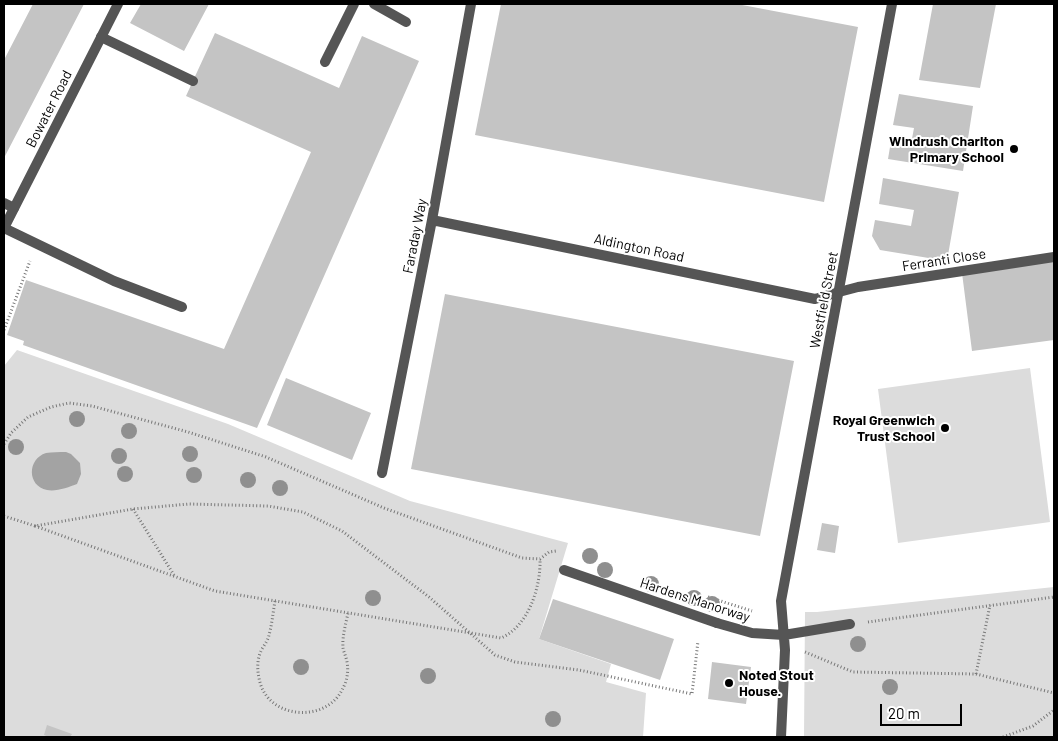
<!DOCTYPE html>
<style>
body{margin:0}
#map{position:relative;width:1058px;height:741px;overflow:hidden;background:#fff;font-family:Barlow,sans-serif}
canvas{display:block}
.frame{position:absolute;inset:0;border:5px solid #000;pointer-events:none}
.scale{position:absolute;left:880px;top:704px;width:82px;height:22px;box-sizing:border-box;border:2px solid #000;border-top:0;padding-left:6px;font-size:15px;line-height:18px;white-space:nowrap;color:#000;-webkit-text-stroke:4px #fff;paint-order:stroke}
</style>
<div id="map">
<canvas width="1058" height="741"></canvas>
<div class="frame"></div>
<div class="scale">20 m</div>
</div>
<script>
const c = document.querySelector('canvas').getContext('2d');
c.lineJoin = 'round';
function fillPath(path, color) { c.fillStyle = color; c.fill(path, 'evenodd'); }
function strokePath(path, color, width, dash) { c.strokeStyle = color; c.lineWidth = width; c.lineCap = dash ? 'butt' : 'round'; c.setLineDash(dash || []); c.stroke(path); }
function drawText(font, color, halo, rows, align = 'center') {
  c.font = font + ' Barlow,sans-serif'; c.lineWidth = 4; c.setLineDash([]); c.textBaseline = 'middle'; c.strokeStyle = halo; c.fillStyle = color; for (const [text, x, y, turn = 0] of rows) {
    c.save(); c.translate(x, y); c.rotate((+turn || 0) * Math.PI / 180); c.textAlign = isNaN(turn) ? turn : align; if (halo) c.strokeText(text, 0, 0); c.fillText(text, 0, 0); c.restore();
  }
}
const green = new Path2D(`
 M 17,350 L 228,424 L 410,501 L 568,543 L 539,639 L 611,664 L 606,682 L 646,693 L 643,737 L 4,737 L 4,366 Z
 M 1030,368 L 1050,522 L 898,543 L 878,389 Z
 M 1054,587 L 1054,737 L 804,737 L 805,612 L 817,612 Z`);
const water = new Path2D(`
 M 66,452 L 71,454 L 80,463 L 81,474 L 77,484 C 69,487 56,492 47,490 C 27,486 27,459 46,453 C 52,452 59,452 66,452 Z`);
const building = new Path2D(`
 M 33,4 L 84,4 L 4,158 L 4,60 Z
 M 141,4 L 209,4 L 184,51 L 130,23 Z
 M 501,4 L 737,4 L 858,27 L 824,202 L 475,135 Z
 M 933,4 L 996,4 L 980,88 L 919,80 Z
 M 215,33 L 339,88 L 362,36 L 419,61 L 257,428 L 23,345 L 24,341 L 7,335 L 26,280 L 224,349 L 311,152 L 186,96 Z
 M 899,94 L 973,106 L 963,171 L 888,159 L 891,141 L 911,144 L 914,128 L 893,125 Z
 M 883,178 L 959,192 L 947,261 L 880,250 L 872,236 L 875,220 L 911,226 L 914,210 L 879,204 Z
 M 1054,260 L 1054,340 L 972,351 L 962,273 Z
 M 445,294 L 794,361 L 760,536 L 411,469 Z
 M 286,378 L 371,413 L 352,460 L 267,425 Z
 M 822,523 L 839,526 L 835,553 L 817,550 Z
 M 553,599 L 674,639 L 660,680 L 539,639 Z
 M 712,662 L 751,667 L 746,704 L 708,699 Z
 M 47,725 L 72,734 L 70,737 L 49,737 L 44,735 Z`);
const path = new Path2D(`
 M 4,330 L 30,261
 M 4,444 L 11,433 L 28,417 L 51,407 L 69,403 L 92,406 L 188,432 L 266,457 L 384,508 L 522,558 L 540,559 L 549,552 L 556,551
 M 133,509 L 174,575
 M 4,516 L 35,526 L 133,509 L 189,504 L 268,506 L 303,512 L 342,531 L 429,597 L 495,655 L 515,662 L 579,670 L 692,694 L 698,641
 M 35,526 L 215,591 L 501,638 C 529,626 541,586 540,559
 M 708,597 L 752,611
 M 275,601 C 273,613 272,624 269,635 C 268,640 265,644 262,649 C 257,658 257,669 259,678 C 266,720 327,724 343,688 C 348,679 349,667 346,658 C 345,654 343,650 343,647 C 342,637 346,623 348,613
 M 868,622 L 1054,597
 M 805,652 L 853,672 L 976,674 L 1054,693
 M 976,674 L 990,605
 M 1003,737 L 1033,726 L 1054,710`);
const service = new Path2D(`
 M 374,4 L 406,22
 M 101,37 L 193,81
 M 325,62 L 354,4
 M 4,203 L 14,208
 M 4,228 L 114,281 L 182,307
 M 839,292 L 858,287 L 1054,257
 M 564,570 L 717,623`);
const minor = new Path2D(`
 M 432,220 L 815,299 L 839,292
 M 4,228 L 118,4
 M 382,473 L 432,220 L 471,4
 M 717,623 L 752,633 L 784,635 L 850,624
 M 781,737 L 785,650 L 781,601 L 892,4`);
const trees = [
 [77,419],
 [129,431],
 [16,447],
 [190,454],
 [119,456],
 [125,474],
 [194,475],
 [248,480],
 [280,488],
 [590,556],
 [605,570],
 [651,584],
 [373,598],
 [694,598],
 [712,604],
 [858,644],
 [301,667],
 [428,676],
 [890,687],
 [553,719]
];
const markers = [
 [1014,149,5,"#000"],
 [945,428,5,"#000"],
 [729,683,5,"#000"]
];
const streetNames = [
 ["Bowater Road",49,109,-63],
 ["Faraday Way",415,236,-79],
 ["Aldington Road",639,248,12],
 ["Ferranti Close",944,260,-9],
 ["Westfield Street",824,300,-79],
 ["Hardens Manorway",695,600,18]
];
const poiNames = [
 ["Windrush Charlton",1004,141],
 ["Primary School",1004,157],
 ["Royal Greenwich",935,420],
 ["Trust School",935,436],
 ["Noted Stout",739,675,"left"],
 ["House.",739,691,"left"]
];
fillPath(green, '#dcdcdc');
fillPath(water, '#a3a3a3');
fillPath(building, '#c4c4c4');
strokePath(path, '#777', 3, [1, 2.5]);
strokePath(service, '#555', 10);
strokePath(minor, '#555', 10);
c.fillStyle = '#8f8f8f';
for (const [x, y] of trees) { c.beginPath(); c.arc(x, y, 8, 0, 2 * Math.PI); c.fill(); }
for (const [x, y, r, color] of markers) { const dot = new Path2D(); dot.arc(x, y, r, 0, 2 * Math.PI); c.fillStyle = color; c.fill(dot); strokePath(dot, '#fff', 2); }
drawText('14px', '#000', '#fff', streetNames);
drawText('bold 14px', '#000', '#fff', poiNames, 'right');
</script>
